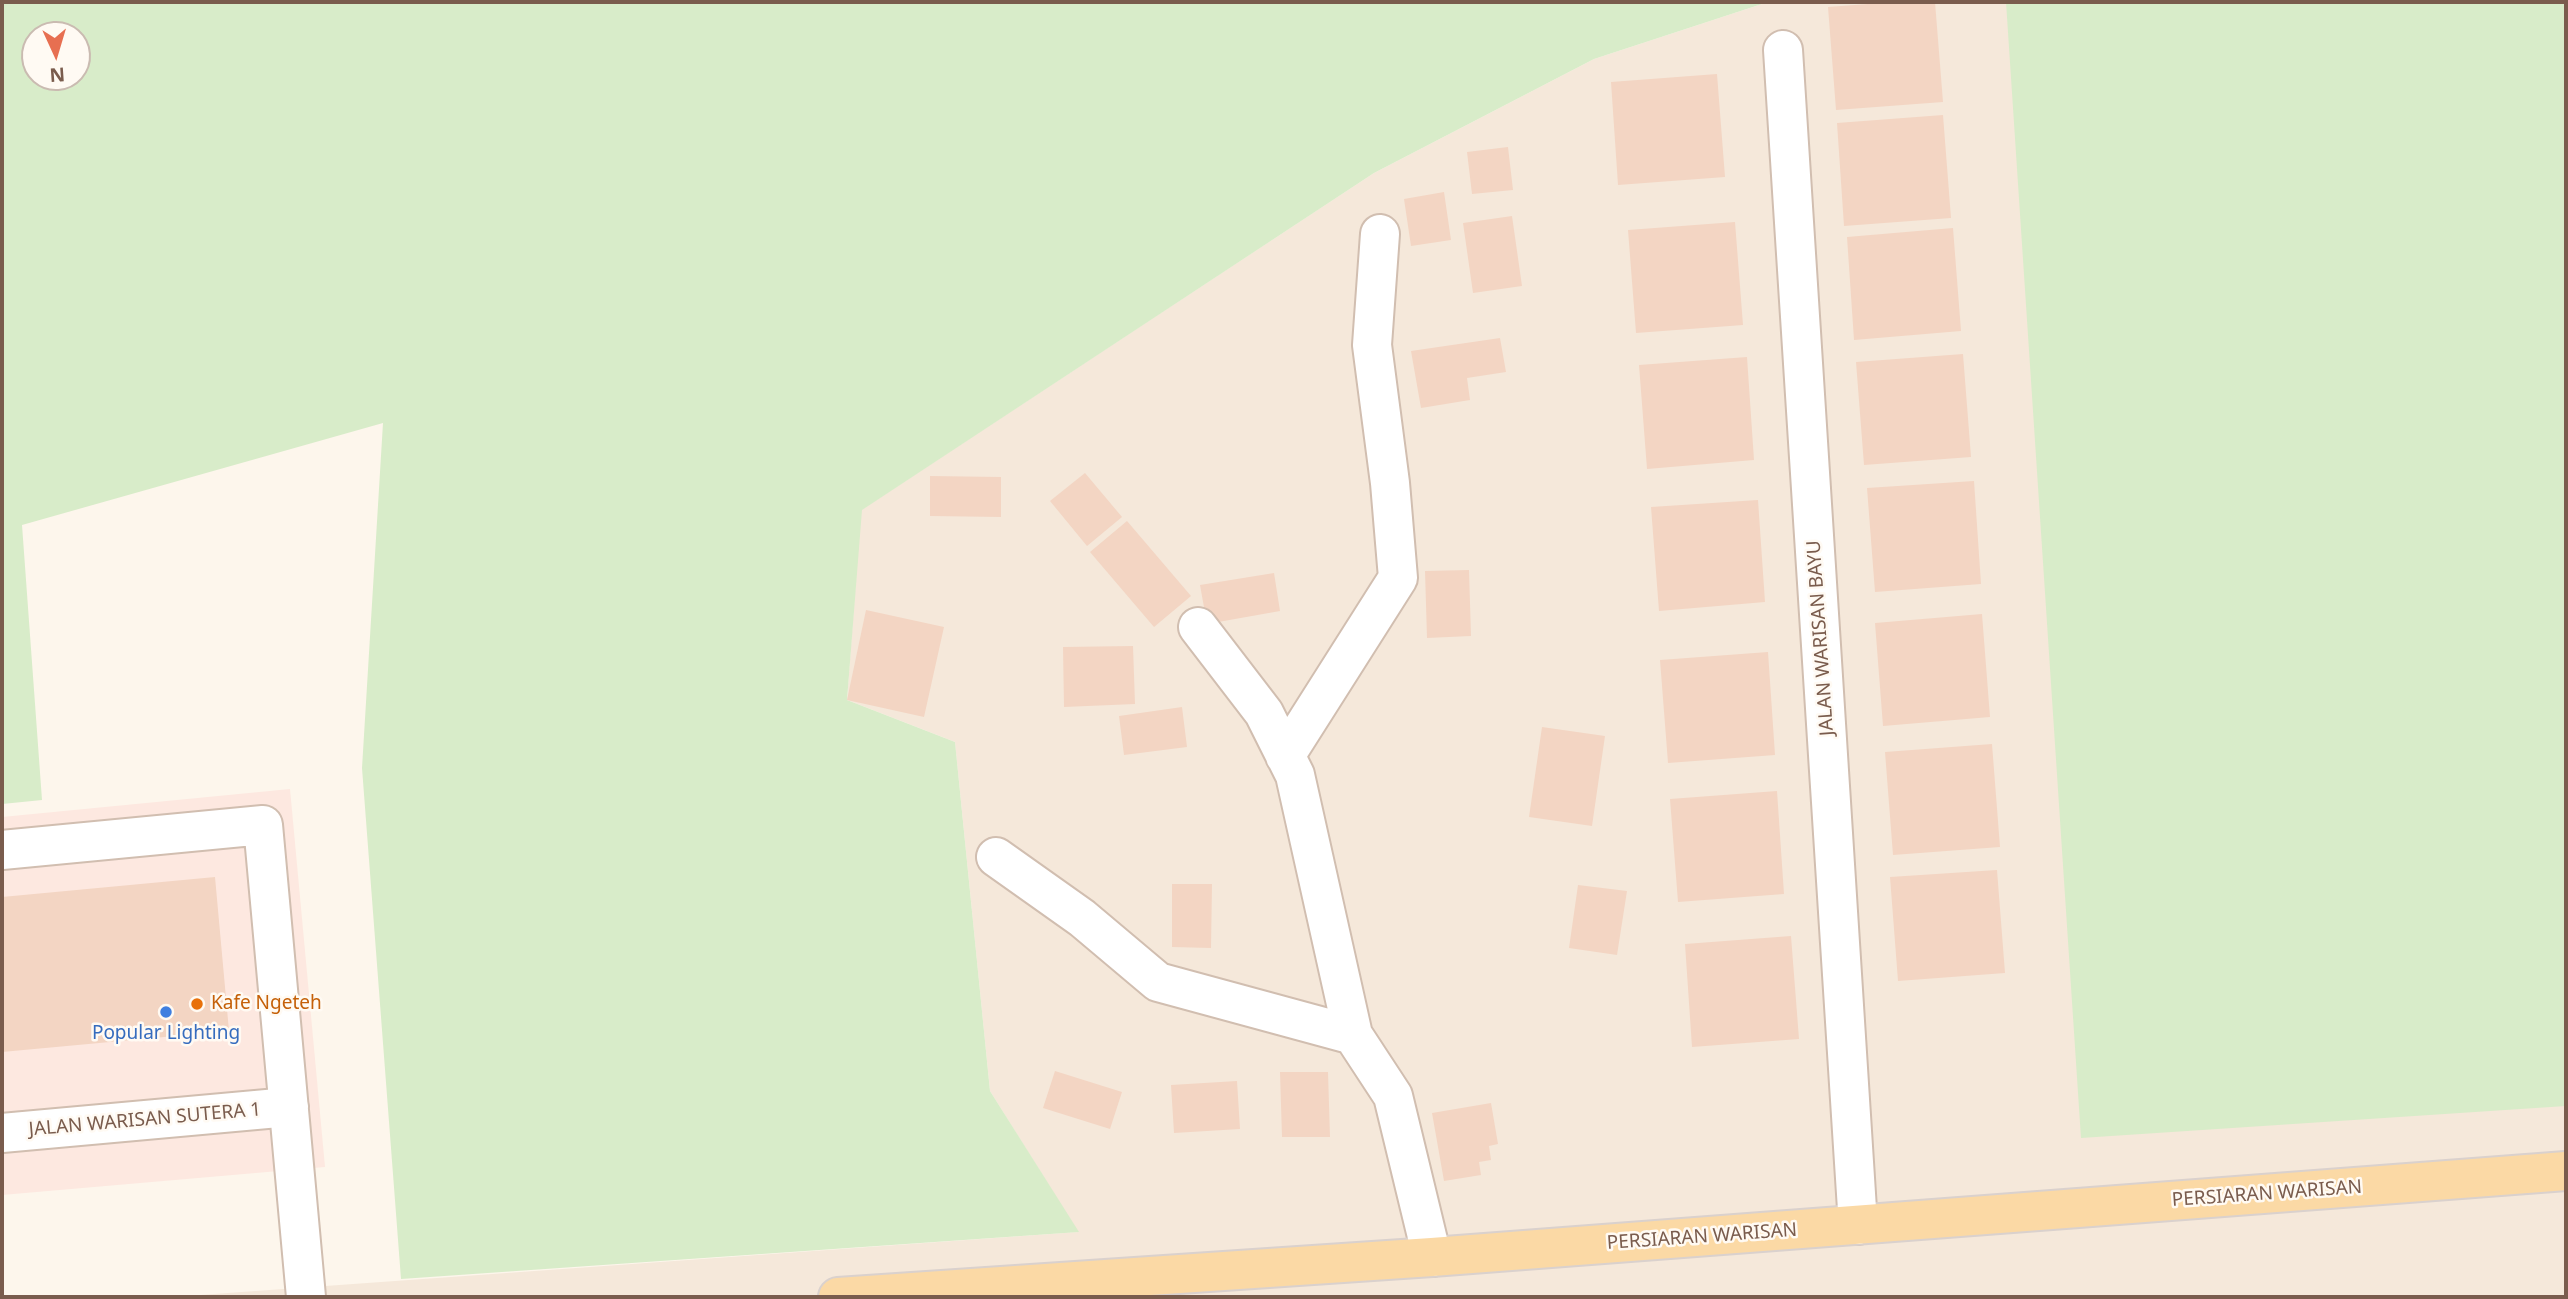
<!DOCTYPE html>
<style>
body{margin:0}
#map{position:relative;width:2568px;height:1299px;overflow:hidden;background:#fdf6ec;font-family:"Noto Sans",sans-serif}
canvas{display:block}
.frame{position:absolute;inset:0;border:4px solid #7a5c4d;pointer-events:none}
.north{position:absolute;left:21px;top:21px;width:70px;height:70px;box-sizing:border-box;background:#fffaf3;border:2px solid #cabbb1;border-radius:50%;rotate:176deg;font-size:19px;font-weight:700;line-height:28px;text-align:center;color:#7a5c4d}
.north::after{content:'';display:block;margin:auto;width:24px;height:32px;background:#e76f51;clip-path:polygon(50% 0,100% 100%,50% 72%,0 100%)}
</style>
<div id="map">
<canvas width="2568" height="1299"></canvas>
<div class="frame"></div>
<div class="north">N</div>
</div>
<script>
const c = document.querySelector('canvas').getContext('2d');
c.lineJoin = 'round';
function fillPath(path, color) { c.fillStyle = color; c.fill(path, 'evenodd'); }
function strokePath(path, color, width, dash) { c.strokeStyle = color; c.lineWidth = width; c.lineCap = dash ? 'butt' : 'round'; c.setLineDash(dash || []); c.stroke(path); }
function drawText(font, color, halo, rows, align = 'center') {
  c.font = font + ' "Noto Sans",sans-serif'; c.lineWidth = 5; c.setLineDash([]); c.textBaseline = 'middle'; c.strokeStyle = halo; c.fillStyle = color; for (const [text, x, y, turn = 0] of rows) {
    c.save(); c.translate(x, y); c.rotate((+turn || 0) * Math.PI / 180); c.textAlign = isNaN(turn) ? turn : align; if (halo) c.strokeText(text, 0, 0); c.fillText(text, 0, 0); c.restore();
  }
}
const residential = new Path2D(`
 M 1768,2 L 2566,2 L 2566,1297 L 172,1297 L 1078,1232 L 990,1091 L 955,742 L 847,700 L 861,510 L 1374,173 L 1594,59 Z`);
const commercial = new Path2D(`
 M 290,789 L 325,1167 L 2,1195 L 2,817 Z`);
const green = new Path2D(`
 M 2,2 L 1768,2 L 1594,59 L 1374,173 L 862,510 L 847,700 L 955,742 L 990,1091 L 1079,1232 L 401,1279 L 362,768 L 383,423 L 22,525 L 42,800 L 2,804 ZM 35,35 L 77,35 L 77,77 L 35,77 Z
 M 2006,2 L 2566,2 L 2566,1106 L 2081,1138 Z`);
const building = new Path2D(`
 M 1894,2 L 1935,2 L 1943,102 L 1836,110 L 1828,7 Z
 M 1717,74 L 1725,177 L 1618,185 L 1611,82 Z
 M 1943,115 L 1951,218 L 1844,226 L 1837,123 Z
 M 1508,147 L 1513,190 L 1472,194 L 1467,152 Z
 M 1444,192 L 1451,240 L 1411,246 L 1404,199 Z
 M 1512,216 L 1522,286 L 1473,293 L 1463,223 Z
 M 1735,222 L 1743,325 L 1636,333 L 1628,230 Z
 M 1953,228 L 1961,331 L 1854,340 L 1847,237 Z
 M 1500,338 L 1506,372 L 1467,378 L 1470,400 L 1421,408 L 1411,351 Z
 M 1963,354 L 1971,457 L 1864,465 L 1856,362 Z
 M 1747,357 L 1754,460 L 1647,469 L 1639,365 Z
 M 1085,473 L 1122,517 L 1087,546 L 1050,501 Z
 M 930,476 L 1001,477 L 1001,517 L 930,516 Z
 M 1974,481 L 1981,584 L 1875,592 L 1867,488 Z
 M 1758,500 L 1765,602 L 1659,611 L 1651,507 Z
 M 1127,521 L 1191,596 L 1154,627 L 1090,552 Z
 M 1469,570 L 1471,636 L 1427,638 L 1425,571 Z
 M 1274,573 L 1280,611 L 1207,624 L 1200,585 Z
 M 866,610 L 944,627 L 924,717 L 847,700 Z
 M 1982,614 L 1990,717 L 1883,726 L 1875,623 Z
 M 1133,646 L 1135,704 L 1064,707 L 1063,647 Z
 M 1768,652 L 1775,755 L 1668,763 L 1660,660 Z
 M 1182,707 L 1187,747 L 1124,755 L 1119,716 Z
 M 1542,727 L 1605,736 L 1592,826 L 1529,817 Z
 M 1992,744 L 2000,847 L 1893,855 L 1885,752 Z
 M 1777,791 L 1784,894 L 1678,902 L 1670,799 Z
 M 1997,870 L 2005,973 L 1898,981 L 1890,877 Z
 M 215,877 L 229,1031 L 2,1052 L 2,897 Z
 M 1172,884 L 1212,884 L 1211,948 L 1172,947 Z
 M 1578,885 L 1627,891 L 1617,955 L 1569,948 Z
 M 1791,936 L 1799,1039 L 1692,1047 L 1685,944 Z
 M 1055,1071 L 1122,1092 L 1110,1129 L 1043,1108 Z
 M 1280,1072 L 1328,1072 L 1330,1137 L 1282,1137 Z
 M 1237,1081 L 1240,1129 L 1174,1133 L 1171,1085 Z
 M 1491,1103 L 1498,1144 L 1489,1146 L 1491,1160 L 1479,1162 L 1481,1175 L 1444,1181 L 1432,1113 Z`);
const minor = new Path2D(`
 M 1783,50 L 1858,1225
 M 1198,627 L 1264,713 L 1295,775 L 1353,1035
 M 1285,756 L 1398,578 L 1390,483 L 1372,345 L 1380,234
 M 2,850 L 263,825 L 306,1297
 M 996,857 L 1082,918 L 1158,982 L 1353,1035 L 1393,1096 L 1432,1257
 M 2,1133 L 289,1107`);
const major = new Path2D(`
 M 838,1297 L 1432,1257 L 2566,1171`);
const markers = [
 [197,1004,7,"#e8710a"],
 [166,1012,7,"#3f7fe0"]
];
const streetNames = [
 ["JALAN WARISAN BAYU",1821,638,-94],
 ["JALAN WARISAN SUTERA 1",145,1120,-5],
 ["PERSIARAN WARISAN",2267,1194,-4],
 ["PERSIARAN WARISAN",1702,1237,-4]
];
const foodNames = [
 ["Kafe Ngeteh",211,1004]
];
const shopNames = [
 ["Popular Lighting",166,1034]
];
fillPath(residential, '#f5e8da');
fillPath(commercial, '#fde8e0');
fillPath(green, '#d8ecc9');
fillPath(building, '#f3d5c3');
strokePath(minor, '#d1beb0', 42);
strokePath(major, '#dad1cd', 42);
strokePath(minor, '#fff', 38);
strokePath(major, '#fbd9a5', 38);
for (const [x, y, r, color] of markers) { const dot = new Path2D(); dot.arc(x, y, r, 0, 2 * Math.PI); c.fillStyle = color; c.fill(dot); strokePath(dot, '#fffaf3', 2.5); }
drawText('19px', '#7a5c4d', '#fffaf3', streetNames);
drawText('19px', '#c56008', '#fffaf3', foodNames, 'left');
drawText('19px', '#366cbe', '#fffaf3', shopNames);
</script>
